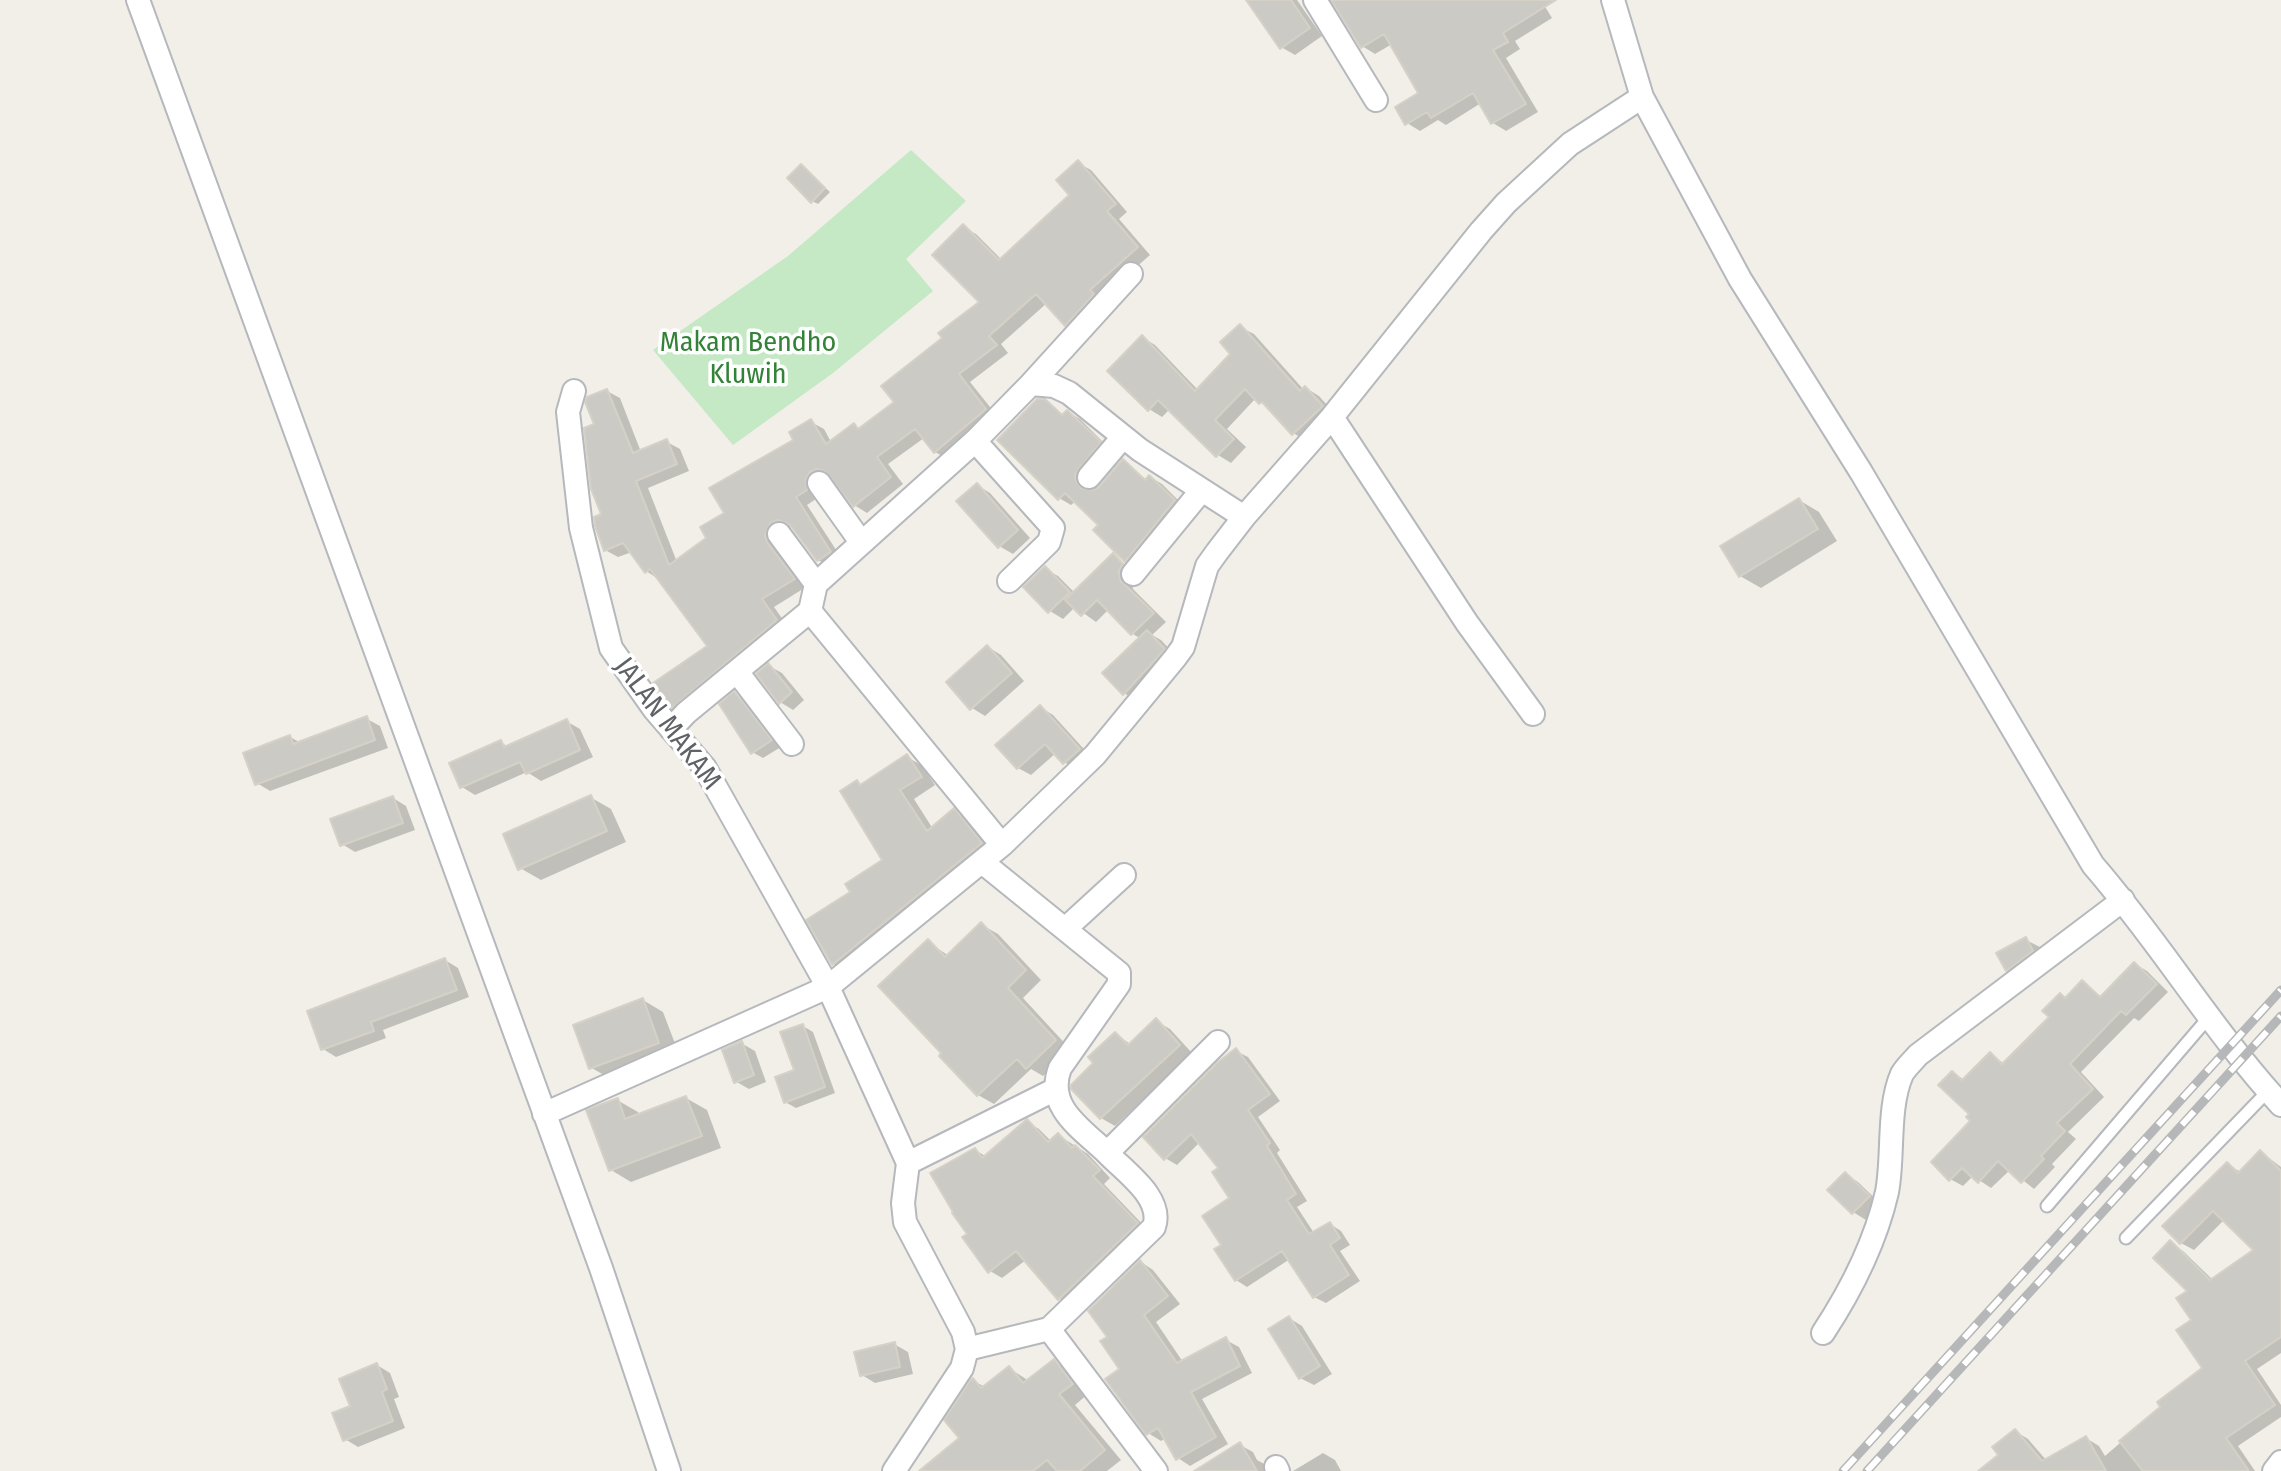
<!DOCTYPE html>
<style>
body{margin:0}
canvas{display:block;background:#f1efe8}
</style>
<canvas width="2281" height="1471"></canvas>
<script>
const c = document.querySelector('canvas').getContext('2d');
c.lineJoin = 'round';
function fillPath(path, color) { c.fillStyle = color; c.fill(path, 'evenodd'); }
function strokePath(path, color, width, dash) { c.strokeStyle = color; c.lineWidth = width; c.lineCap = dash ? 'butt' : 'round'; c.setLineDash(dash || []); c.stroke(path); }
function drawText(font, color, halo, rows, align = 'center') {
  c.font = font + ' "Fira Sans Condensed",sans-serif'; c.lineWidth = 7; c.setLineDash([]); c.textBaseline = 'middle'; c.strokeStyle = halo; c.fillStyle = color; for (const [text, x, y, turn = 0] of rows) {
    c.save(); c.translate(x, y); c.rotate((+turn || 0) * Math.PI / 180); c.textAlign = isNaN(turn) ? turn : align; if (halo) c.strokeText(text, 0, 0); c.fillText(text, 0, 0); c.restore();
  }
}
const green = new Path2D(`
 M 911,150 L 966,201 L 906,259 L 933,291 L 833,373 L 733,445 L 653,350 L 788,256 Z`);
const shadow = new Path2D(`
 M 1256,0 L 1297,0 L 1322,36 L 1295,55 L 1281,47 Z
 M 1342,0 L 1541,0 L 1552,18 L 1515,41 L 1520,49 L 1506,58 L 1538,112 L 1506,131 L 1493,123 L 1481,103 L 1446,125 L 1438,120 L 1420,131 L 1407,123 L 1421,94 L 1392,44 L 1375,54 L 1362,46 Z
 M 1078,163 L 1091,170 L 1127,212 L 1119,219 L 1150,255 L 1101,298 L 1078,332 L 1066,325 L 1047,303 L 1001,344 L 1008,353 L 970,382 L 998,417 L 948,459 L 935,452 L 924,438 L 888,464 L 903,484 L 867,513 L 854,505 L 831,475 L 823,479 L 819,497 L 807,505 L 842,559 L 831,567 L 818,560 L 793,526 L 783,530 L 806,587 L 774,607 L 789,628 L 686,714 L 673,706 L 710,646 L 660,580 L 646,571 L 632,552 L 618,557 L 605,550 L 596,425 L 607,391 L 620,398 L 641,452 L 667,442 L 680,449 L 689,471 L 648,488 L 677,562 L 709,539 L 727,514 L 796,441 L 811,422 L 824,429 L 831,442 L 854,426 L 860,430 L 897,403 L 945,339 L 982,302 L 963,227 L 976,234 L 1002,260 L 1072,196 Z
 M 801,166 L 830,192 L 818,204 L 812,201 Z
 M 1240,327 L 1254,334 L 1304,390 L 1306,388 L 1319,396 L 1335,414 L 1307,441 L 1293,433 L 1272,409 L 1256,398 L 1227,429 L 1246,447 L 1231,463 L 1218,455 L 1170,409 L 1162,417 L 1149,409 L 1142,337 L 1155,345 L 1198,390 L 1233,354 Z
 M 1044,401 L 1064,416 L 1068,412 L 1080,419 L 1111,450 L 1087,481 L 1089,492 L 1100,488 L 1123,461 L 1147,480 L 1150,477 L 1162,484 L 1186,508 L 1138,567 L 1126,560 L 1101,525 L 1076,501 L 1071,505 L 1059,498 Z
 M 977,485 L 990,493 L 1030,538 L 1013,554 L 999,546 Z
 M 1799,500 L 1819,512 L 1837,541 L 1761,588 L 1740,576 Z
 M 1113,555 L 1136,573 L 1132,579 L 1133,589 L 1166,622 L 1152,635 L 1161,640 L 1177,657 L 1137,701 L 1124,693 L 1141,639 L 1133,634 L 1109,609 L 1096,622 L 1075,607 L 1063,619 L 1050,611 L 1045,569 L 1058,576 L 1075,593 Z
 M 988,647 L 1001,655 L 1024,681 L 985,716 L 972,708 Z
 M 769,666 L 782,673 L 804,700 L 793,710 L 780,702 Z
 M 735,694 L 745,700 L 781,747 L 763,758 L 752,752 Z
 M 1040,707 L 1053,715 L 1092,758 L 1078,770 L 1064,762 L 1056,753 L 1031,775 L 1018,768 Z
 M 367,719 L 380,726 L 388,748 L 270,791 L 257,783 L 290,737 L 301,743 Z
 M 566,721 L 580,729 L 593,757 L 541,781 L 527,772 L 475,795 L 462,787 L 501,742 L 508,747 Z
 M 907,757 L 921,765 L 935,785 L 914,799 L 933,829 L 954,811 L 968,819 L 995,852 L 848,972 L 833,964 L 809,920 L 852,892 L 884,861 L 857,782 L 863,786 Z
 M 590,797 L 611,809 L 626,842 L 541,880 L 520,868 Z
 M 393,798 L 406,806 L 415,830 L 355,852 L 342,844 Z
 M 982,925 L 998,934 L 1041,980 L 1023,998 L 1071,1050 L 1043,1076 L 1031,1069 L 994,1104 L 978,1095 L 928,942 L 949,956 Z
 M 2026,940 L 2040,947 L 2045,959 L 2020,977 L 2007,970 Z
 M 445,960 L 458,968 L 469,997 L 383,1030 L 386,1038 L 336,1057 L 323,1049 Z
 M 2135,964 L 2147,971 L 2168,992 L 2139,1021 L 2134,1018 L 2081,1072 L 2104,1097 L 2068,1132 L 2076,1139 L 2052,1164 L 2055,1167 L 2034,1189 L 2010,1170 L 1991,1188 L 1973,1176 L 1963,1186 L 1950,1179 L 1973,1121 L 1952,1073 L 1965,1080 L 1990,1054 L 2005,1064 L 2083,983 L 2102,997 Z
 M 643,1000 L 663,1012 L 679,1054 L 611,1079 L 590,1067 Z
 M 1156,1021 L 1170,1029 L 1192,1053 L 1115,1126 L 1101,1118 L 1073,1088 L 1096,1063 L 1115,1034 L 1132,1045 Z
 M 803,1026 L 813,1032 L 835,1093 L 796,1108 L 785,1102 L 796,1071 Z
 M 741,1043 L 755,1051 L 766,1082 L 749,1089 L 735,1081 Z
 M 1236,1051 L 1248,1057 L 1280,1101 L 1258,1117 L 1280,1150 L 1277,1153 L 1307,1201 L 1297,1207 L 1314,1233 L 1330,1224 L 1341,1231 L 1350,1245 L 1340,1251 L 1360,1281 L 1326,1303 L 1314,1297 L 1290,1259 L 1247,1287 L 1236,1280 L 1224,1246 L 1232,1199 L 1221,1168 L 1200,1142 L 1177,1165 L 1165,1158 Z
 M 686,1098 L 707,1110 L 721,1148 L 631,1182 L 611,1170 L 617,1100 L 638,1112 L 639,1116 Z
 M 1027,1122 L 1039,1129 L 1052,1142 L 1058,1135 L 1088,1154 L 1110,1178 L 1104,1184 L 1149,1231 L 1072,1306 L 1060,1299 L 1026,1260 L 1002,1278 L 990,1271 L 970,1234 L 975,1150 L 987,1157 Z
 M 2261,1152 L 2281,1167 L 2281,1353 L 2257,1369 L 2281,1405 L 2281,1417 L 2238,1446 L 2255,1471 L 1982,1471 L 2001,1455 L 2015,1431 L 2028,1439 L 2047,1461 L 2086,1438 L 2099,1446 L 2105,1456 L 2205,1369 L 2193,1320 L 2190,1291 L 2170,1243 L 2183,1251 L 2213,1280 L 2256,1250 L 2225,1219 L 2194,1250 L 2181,1243 L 2228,1165 L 2241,1172 Z
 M 1845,1174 L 1858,1182 L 1882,1205 L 1866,1220 L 1853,1212 Z
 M 1141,1262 L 1153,1270 L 1180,1304 L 1156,1322 L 1183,1362 L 1226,1340 L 1239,1347 L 1252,1373 L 1202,1399 L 1228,1444 L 1190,1466 L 1178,1458 L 1166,1438 L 1161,1441 L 1148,1433 L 1110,1337 Z
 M 1289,1318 L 1302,1326 L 1332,1374 L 1314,1385 L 1300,1378 Z
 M 894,1344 L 908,1352 L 913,1374 L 875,1383 L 862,1375 Z
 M 1054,1362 L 1071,1371 L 1088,1394 L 1075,1405 L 1121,1460 L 1107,1471 L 934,1471 L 961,1438 L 974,1381 L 985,1387 L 1009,1368 L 1029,1381 Z
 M 377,1365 L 390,1373 L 399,1397 L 394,1399 L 405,1428 L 358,1447 L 345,1439 L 353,1408 Z
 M 1240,1445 L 1253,1452 L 1257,1460 L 1268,1466 L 1270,1471 L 1218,1471 Z
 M 1323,1453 L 1335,1460 L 1341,1471 L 1293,1471 Z`);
const building = new Path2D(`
 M 1246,0 L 1291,0 L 1310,28 L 1280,49 Z
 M 1331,0 L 1556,0 L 1503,33 L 1508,42 L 1493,50 L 1526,104 L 1491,124 L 1473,93 L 1431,118 L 1427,112 L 1405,125 L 1395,107 L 1418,93 L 1384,34 L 1361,48 Z
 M 1078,160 L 1116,204 L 1107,211 L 1138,247 L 1090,290 L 1094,294 L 1065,326 L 1036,294 L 989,336 L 997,345 L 959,374 L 986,409 L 934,453 L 915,429 L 877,457 L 891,477 L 853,507 L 825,471 L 817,469 L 810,472 L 806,478 L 807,490 L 796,497 L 831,552 L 817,561 L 790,525 L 778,520 L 770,523 L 765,535 L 767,542 L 795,579 L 762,599 L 777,620 L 672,708 L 653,683 L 707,646 L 650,569 L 645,573 L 623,543 L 604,551 L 595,526 L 594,517 L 601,514 L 591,489 L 584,428 L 594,424 L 585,402 L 587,397 L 607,389 L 633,453 L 667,439 L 677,464 L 636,481 L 669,565 L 706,538 L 700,527 L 724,513 L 709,488 L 793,440 L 789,432 L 811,419 L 826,444 L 854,423 L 858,429 L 894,402 L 881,386 L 942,338 L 938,333 L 979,302 L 932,255 L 963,224 L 999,260 L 1069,195 L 1056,180 Z
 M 801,164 L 825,188 L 811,203 L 787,178 Z
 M 1240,324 L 1300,391 L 1305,386 L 1323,406 L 1292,435 L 1262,402 L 1259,404 L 1245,389 L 1215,420 L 1234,439 L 1216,457 L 1158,400 L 1148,411 L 1107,371 L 1142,335 L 1195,391 L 1230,354 L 1220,342 Z
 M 1037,399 L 1045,399 L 1062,415 L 1067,410 L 1101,442 L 1075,474 L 1076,481 L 1081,488 L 1093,490 L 1099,487 L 1123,459 L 1145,480 L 1149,475 L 1175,500 L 1125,562 L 1093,530 L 1098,525 L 1065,493 L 1058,500 L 997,440 Z
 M 977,483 L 1018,530 L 998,548 L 956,501 Z
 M 1799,498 L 1818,529 L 1739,577 L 1720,546 Z
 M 1113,553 L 1123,564 L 1119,571 L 1120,580 L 1154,613 L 1131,635 L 1097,600 L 1081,616 L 1065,600 Z
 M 1045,566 L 1070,592 L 1048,613 L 1023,587 Z
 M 1147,630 L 1165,649 L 1123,695 L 1102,673 Z
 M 987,645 L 1012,673 L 970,710 L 946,682 Z
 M 768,663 L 792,692 L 779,704 L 756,674 Z
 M 734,691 L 772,740 L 751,754 L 719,704 Z
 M 1040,705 L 1080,749 L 1063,764 L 1045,744 L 1017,769 L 995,745 Z
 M 367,716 L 375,740 L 255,785 L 243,753 L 290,735 L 293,744 Z
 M 567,719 L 580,750 L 526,774 L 520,762 L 460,788 L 449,763 L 501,740 L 504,747 Z
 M 907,754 L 922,777 L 900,790 L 927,831 L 954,808 L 982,843 L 832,965 L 806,920 L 850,892 L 845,884 L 882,860 L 840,791 L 857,780 L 860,785 Z
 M 591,795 L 607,831 L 518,870 L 503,834 Z
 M 393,796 L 403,823 L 340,846 L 330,819 Z
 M 981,922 L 1026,970 L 1008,988 L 1056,1040 L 1026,1069 L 1017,1059 L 977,1096 L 939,1056 L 941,1053 L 878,986 L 928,939 L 945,957 Z
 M 2026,937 L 2033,951 L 2006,971 L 1996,953 Z
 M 445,958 L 457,990 L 371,1022 L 374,1031 L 321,1050 L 307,1011 Z
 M 2134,962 L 2157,984 L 2126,1015 L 2121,1011 L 2070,1064 L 2093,1089 L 2057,1123 L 2065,1131 L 2041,1156 L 2044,1159 L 2021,1183 L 1998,1161 L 1978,1183 L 1962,1168 L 1949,1181 L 1931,1162 L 1970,1121 L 1966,1117 L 1969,1114 L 1938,1085 L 1952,1071 L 1962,1080 L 1990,1052 L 2002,1064 L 2049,1017 L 2042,1011 L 2060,993 L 2065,998 L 2082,980 L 2100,997 Z
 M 643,998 L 659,1043 L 589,1069 L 573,1025 Z
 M 1156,1018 L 1180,1045 L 1100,1119 L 1071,1089 L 1071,1085 L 1093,1063 L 1088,1057 L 1115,1032 L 1128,1045 Z
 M 803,1024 L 825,1087 L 784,1103 L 775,1077 L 794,1070 L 780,1032 Z
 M 742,1041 L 754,1075 L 734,1083 L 722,1050 Z
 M 1236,1048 L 1270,1094 L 1248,1110 L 1270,1143 L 1267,1146 L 1296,1194 L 1287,1200 L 1309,1234 L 1330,1222 L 1340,1238 L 1330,1245 L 1349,1275 L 1313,1298 L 1282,1251 L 1235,1281 L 1214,1249 L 1221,1245 L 1202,1216 L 1229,1198 L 1212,1172 L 1218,1168 L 1191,1134 L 1164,1160 L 1143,1137 L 1218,1062 Z
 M 686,1096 L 702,1136 L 609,1171 L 586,1110 L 618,1098 L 625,1119 Z
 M 1027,1119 L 1048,1142 L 1058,1133 L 1072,1148 L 1075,1145 L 1100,1170 L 1093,1176 L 1138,1223 L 1058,1300 L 1016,1251 L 988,1273 L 962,1237 L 967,1234 L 952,1213 L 953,1212 L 930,1173 L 975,1148 L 982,1158 Z
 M 2260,1150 L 2281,1171 L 2281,1337 L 2245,1361 L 2275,1405 L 2226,1438 L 2249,1471 L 2143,1471 L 2119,1441 L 2160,1407 L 2157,1402 L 2202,1368 L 2176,1330 L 2191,1320 L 2176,1298 L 2187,1291 L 2153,1258 L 2170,1240 L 2210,1280 L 2253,1250 L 2213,1211 L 2180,1244 L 2162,1226 L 2227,1162 L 2238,1173 Z
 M 1845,1172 L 1870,1196 L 1852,1214 L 1827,1190 Z
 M 1140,1260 L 1168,1296 L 1144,1315 L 1177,1363 L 1226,1337 L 1240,1366 L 1191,1392 L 1216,1437 L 1176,1460 L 1158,1428 L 1146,1435 L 1105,1379 L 1119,1369 L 1100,1341 L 1107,1337 L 1088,1311 Z
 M 1289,1316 L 1320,1366 L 1299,1379 L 1268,1329 Z
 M 895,1342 L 900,1367 L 860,1376 L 854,1352 Z
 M 1054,1359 L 1073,1384 L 1059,1394 L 1105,1450 L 1080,1471 L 1057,1471 L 1047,1460 L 1033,1471 L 919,1471 L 959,1438 L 944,1420 L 970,1381 L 973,1378 L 981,1388 L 1009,1366 L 1023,1383 Z
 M 377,1363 L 387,1389 L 382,1392 L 393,1421 L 343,1441 L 332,1413 L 350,1406 L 339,1379 Z
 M 2015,1429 L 2042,1461 L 2086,1436 L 2106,1471 L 1978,1471 L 1998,1455 L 1992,1447 Z
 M 1240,1442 L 1257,1471 L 1194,1471 Z`);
const service = new Path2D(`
 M 2047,1206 L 2209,1017
 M 2126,1238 L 2268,1091`);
const minor = new Path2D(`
 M 138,0 L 601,1268 L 669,1471
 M 1315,0 L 1376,100
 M 1613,0 L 1642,97 L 1740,279 L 1861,472 L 2093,865 C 2160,942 2212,1030 2281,1105
 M 1031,384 L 1131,274
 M 574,391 L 568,412 L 581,528 L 611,648 L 654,709 L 705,768 L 828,987 L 908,1163 L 903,1203 L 905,1222 L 963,1332 L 967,1349
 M 1332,417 L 1467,623 L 1533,714
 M 975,441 L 1053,528 L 1049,542 L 1009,581
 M 1089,477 L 1123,437
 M 819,483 L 861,542
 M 779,534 L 816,584
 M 1133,574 L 1201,491
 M 738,673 L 792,744
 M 671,729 L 686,713 L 810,611
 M 1002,845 L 810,611 L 816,584 L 975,441 L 1031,384 L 1054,386 L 1069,393 L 1140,450 L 1244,517
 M 982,862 L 1119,973 L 1119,984 L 1060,1068 C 1045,1107 1082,1129 1107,1153
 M 1065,929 L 1124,875
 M 544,1114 L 828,987 L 1002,845 L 1095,755 L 1175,658 L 1183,647 L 1207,566 L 1217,552 L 1244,517 L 1332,417 L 1481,231 L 1506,203 L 1570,144 L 1642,97
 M 908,1163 L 1056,1089
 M 1823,1333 C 1852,1289 1875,1244 1887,1192 C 1894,1156 1887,1108 1902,1074 C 1906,1067 1913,1061 1918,1055 L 2123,900
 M 1276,1467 L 1278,1471
 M 894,1471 L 962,1368 L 967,1349 L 1049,1329
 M 1156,1471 L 1049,1329 L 1154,1227 C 1164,1198 1125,1172 1107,1153 L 1218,1042
 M 2274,1471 L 2281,1462`);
const rail = new Path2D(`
 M 1843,1471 L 2281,990
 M 1867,1471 L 2281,1016`);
const parkNames = [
 ["Makam Bendho",748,343],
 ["Kluwih",748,375]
];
const streetNames = [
 ["JALAN MAKAM",667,724,53]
];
fillPath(green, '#c5e8c5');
fillPath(shadow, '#0003');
fillPath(building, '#cccac5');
strokePath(building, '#d6d1c6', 2);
strokePath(service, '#b5b8bc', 15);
strokePath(minor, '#b5b8bc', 26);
strokePath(service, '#fff', 11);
strokePath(minor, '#fff', 22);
strokePath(rail, '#b6b7b8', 9);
strokePath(rail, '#fff', 6, [18]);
drawText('28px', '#348238', '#fff', parkNames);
drawText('28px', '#5f6368', '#fff', streetNames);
</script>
